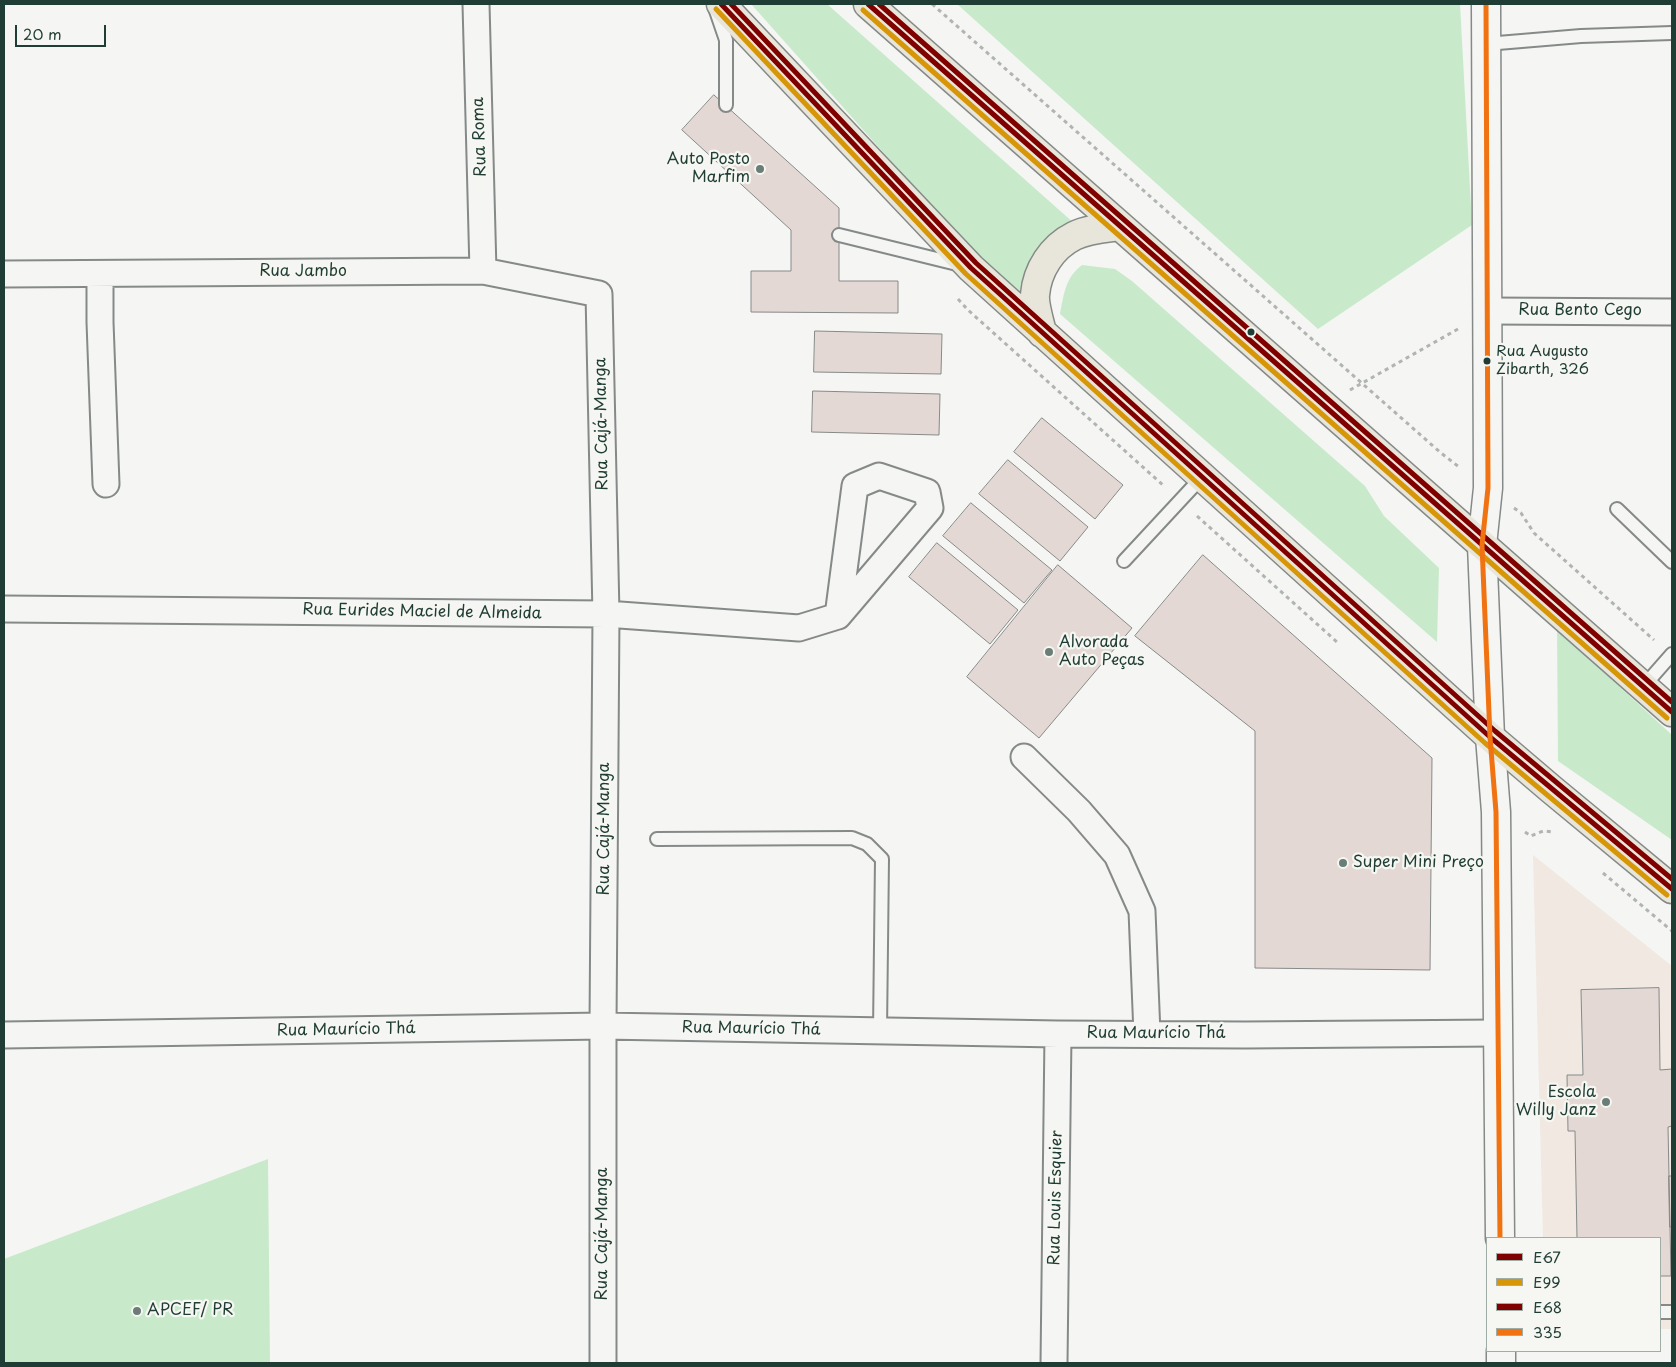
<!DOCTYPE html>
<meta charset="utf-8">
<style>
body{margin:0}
#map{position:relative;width:1676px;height:1367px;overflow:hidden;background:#f5f5f3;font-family:"Playpen Sans",sans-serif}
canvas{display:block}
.frame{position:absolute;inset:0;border:5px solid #1f3d34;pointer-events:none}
.legend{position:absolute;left:1486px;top:1237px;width:175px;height:115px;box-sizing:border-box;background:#f6f6f2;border:1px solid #a0aca6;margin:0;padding:6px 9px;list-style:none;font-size:15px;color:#1f3d34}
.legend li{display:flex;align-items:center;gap:10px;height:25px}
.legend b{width:25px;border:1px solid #a0aca6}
.scale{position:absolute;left:15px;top:25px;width:91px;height:22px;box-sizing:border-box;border:2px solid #1f3d34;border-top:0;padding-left:6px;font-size:15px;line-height:18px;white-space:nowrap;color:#1f3d34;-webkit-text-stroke:4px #f6f6f2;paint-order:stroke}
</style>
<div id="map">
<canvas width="1676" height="1367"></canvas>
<div class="frame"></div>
<ul class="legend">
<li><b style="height:6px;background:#800000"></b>E67</li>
<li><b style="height:6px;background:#d79608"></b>E99</li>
<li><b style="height:6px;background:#800000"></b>E68</li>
<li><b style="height:6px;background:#f17210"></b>335</li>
</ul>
<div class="scale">20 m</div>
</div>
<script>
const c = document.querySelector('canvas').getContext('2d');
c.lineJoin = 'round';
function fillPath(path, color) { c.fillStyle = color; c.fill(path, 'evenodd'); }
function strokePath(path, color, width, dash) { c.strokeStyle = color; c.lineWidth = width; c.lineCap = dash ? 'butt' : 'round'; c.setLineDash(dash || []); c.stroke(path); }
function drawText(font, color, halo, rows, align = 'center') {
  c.font = font + ' "Playpen Sans",sans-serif'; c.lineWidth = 4.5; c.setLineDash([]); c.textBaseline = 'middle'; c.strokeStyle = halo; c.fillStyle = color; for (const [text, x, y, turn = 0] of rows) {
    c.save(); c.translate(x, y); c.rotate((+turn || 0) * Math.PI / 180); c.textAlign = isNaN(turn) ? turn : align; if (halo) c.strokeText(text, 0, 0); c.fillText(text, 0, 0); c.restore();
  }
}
const built = new Path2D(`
 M 1533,855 L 1672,966 L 1672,1329 L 1660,1329 L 1660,1238 L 1543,1238 Z`);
const green = new Path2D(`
 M 751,4 L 827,4 L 1075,224 L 1050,242 L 1038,326 Z
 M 957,4 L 1460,4 L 1472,225 L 1318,329 Z
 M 1082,265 L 1115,269 L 1132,281 L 1365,486 L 1384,516 L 1439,568 L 1437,642 L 1060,314 C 1064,294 1065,278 1082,265 Z
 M 1557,629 L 1672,735 L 1672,840 L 1558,761 Z
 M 268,1159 L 270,1363 L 4,1363 L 4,1259 Z`);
const building = new Path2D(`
 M 714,95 L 839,208 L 839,281 L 898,281 L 898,313 L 751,312 L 751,271 L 791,271 L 791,230 L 682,130 Z
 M 815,331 L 942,334 L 941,374 L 814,372 Z
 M 813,391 L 940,394 L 939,435 L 812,432 Z
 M 1042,418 L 1123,485 L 1095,519 L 1014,452 Z
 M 1008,460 L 1088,527 L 1060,561 L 979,494 Z
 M 971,503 L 1052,570 L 1024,603 L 943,536 Z
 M 937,543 L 1018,610 L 990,644 L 909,577 Z
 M 1203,555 L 1432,758 L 1430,970 L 1255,968 L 1255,731 L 1135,636 Z
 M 1058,565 L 1132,628 L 1039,738 L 967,677 Z
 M 1659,988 L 1660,1070 L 1672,1069 L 1672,1126 L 1668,1127 L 1671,1276 L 1660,1276 L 1660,1238 L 1577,1238 L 1575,1131 L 1568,1131 L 1567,1075 L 1583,1075 L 1581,990 Z
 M 1669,1176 L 1672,1176 L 1672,1227 L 1670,1227 Z`);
const path = new Path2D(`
 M 932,4 L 1441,453 L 1459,467
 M 958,299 L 968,310 L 1164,486
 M 1350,390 L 1458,329
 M 1514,508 L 1521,513 L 1534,533 L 1654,640
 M 1197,516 L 1337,642
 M 1525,832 L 1531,836 L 1543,831 L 1554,832
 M 1603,873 L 1672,931`);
const service = new Path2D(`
 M 715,8 L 726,40 L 726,105
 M 1486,44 L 1581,36 L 1672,33
 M 839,235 L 961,265
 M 1617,509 L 1672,562
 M 1124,561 L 1202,477
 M 1643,687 L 1672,654
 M 657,839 L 852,838 L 867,844 L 882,859 L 880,1031
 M 1660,1312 L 1672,1312`);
const minor = new Path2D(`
 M 476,4 L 483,271
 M 4,274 L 483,271 L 599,294 L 606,614 L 603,1026 L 603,1363
 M 100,274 L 100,322 L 106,484
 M 1488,311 L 1672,312
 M 879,476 L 927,492 L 930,508 L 838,616 L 855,486 Z
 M 4,609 L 606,614 L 799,628 L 838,616
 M 1024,757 L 1079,811 L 1117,855 L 1142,911 L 1147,1034
 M 4,1035 L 603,1026 L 1058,1034 L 1245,1035 L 1498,1033
 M 1054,1363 L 1058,1034`);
const secondary = new Path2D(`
 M 1486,4 L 1488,488 L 1482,545 L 1490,737 L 1496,812 L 1500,1238
 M 1501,1351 L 1501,1363`);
const trunk = new Path2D(`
 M 721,4 L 971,268 L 1490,737 L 1551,789 L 1672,889
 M 868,4 L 1672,712
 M 1042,333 C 1040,323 1034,305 1035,295 C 1037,270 1052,247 1074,236 C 1088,229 1106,228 1120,226`);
const bus1 = new Path2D(`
 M 721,4 L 971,268 L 1490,737 L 1672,889
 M 868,4 L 1672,712`);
const bus2 = new Path2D(`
 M 716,9 L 966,274 L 1485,743 L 1667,895
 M 863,10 L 1667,718`);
const bus3 = new Path2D(`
 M 731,4 L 976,263 L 1495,731 L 1672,879
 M 879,4 L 1672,702`);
const bus4 = new Path2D(`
 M 1486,4 L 1488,488 L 1482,545 L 1490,737 L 1496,812 L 1500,1238`);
const markers = [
 [760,169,5,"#6a7d77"],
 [1251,332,4.5,"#1f3d34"],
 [1487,361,4.5,"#1f3d34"],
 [1049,652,5,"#6a7d77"],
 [1343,863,5,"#6a7d77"],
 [1606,1102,5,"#6a7d77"],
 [137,1311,5,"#6a7d77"]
];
const busNames = [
 ["Rua Augusto",1496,352],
 ["Zibarth, 326",1496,370]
];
const streetNames = [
 ["Rua Roma",480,137,-92],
 ["Rua Jambo",303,272],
 ["Rua Bento Cego",1580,311],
 ["Rua Cajá-Manga",602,424,-91],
 ["Rua Eurides Maciel de Almeida",422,612,1],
 ["Rua Cajá-Manga",605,829,-90],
 ["Rua Maurício Thá",751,1029,1],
 ["Rua Maurício Thá",346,1030,-1],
 ["Rua Maurício Thá",1156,1034],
 ["Rua Louis Esquier",1056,1198,-89],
 ["Rua Cajá-Manga",603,1234,-90]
];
const poiNames = [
 ["Auto Posto",750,160,"right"],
 ["Marfim",750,178,"right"],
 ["Alvorada",1059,643],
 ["Auto Peças",1059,661],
 ["Super Mini Preço",1353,863],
 ["Escola",1596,1093,"right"],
 ["Willy Janz",1596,1111,"right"],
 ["APCEF/ PR",147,1311]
];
fillPath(built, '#f0e8e1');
fillPath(green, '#c8eaca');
fillPath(building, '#e3d8d4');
strokePath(building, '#858a88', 1);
strokePath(service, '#858a88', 16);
strokePath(minor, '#858a88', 29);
strokePath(secondary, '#858a88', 31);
strokePath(trunk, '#858a88', 31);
strokePath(path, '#b0b4b2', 3, [4, 4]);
strokePath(service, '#f5f5f3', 12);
strokePath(minor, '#f5f5f3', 25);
strokePath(secondary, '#f5f5f3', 28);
strokePath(trunk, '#e8e6da', 28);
strokePath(bus1, '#800000', 5);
strokePath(bus2, '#d79608', 5);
strokePath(bus3, '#800000', 5);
strokePath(bus4, '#f17210', 5);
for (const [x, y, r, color] of markers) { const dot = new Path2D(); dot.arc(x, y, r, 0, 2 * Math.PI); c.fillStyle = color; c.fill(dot); strokePath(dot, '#f6f6f2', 2); }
drawText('15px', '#1f3d34', '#f6f6f2', busNames, 'left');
drawText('16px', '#1f3d34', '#f6f6f2', streetNames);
drawText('16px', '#1f3d34', '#f6f6f2', poiNames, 'left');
</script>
